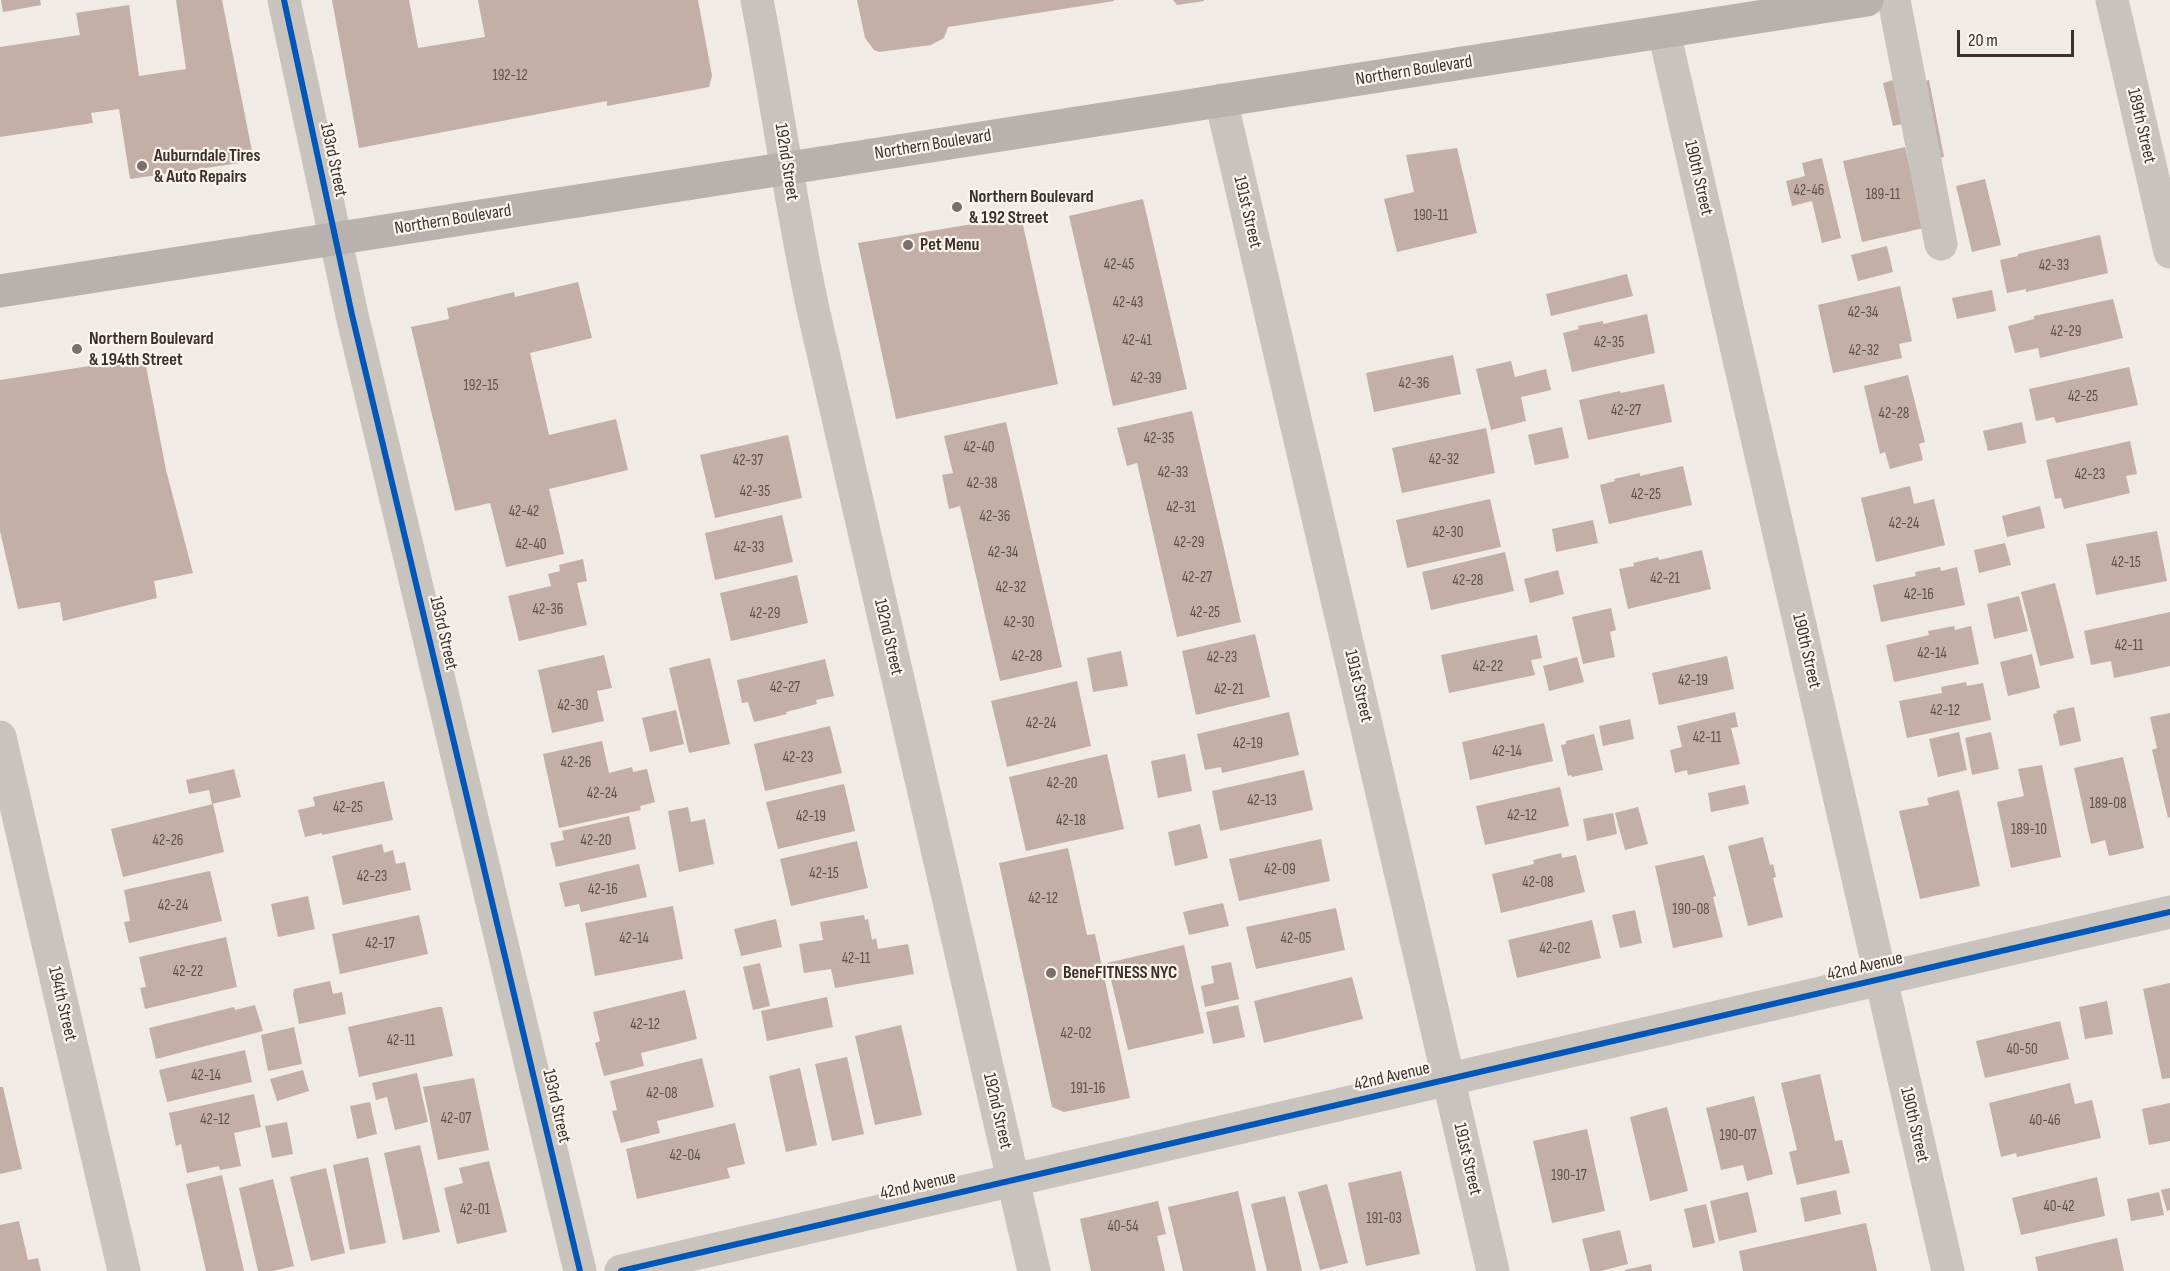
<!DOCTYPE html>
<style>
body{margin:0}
#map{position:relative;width:2170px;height:1271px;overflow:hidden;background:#f0ebe5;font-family:"Sofia Sans Condensed",sans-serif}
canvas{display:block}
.scale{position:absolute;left:1957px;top:30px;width:117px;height:27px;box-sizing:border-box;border:3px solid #3b302b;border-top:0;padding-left:8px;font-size:18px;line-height:21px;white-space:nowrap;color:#3b302b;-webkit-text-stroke:4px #fbf5ee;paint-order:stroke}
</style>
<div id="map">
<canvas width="2170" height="1271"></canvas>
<div class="scale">20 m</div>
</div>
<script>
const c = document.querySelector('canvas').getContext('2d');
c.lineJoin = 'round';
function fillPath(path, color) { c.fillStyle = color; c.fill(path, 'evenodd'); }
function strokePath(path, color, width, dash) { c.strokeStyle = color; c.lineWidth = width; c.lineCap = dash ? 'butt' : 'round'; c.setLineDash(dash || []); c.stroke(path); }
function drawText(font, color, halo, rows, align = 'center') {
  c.font = font + ' "Sofia Sans Condensed",sans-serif'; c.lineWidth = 4.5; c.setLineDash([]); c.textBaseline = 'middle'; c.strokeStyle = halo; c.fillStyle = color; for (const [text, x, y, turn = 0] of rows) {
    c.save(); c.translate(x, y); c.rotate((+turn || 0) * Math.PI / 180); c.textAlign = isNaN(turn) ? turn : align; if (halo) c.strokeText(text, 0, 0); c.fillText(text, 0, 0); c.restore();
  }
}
const building = new Path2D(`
 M 1,0 L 40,0 L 41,5 L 3,12 Z
 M 176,0 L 222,0 L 254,161 L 130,179 L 119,109 L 91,113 L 93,123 L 0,137 L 0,47 L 80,35 L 76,13 L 129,5 L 139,76 L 186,69 Z
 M 332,0 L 409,0 L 418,48 L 485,37 L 478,0 L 698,0 L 712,76 L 709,87 L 607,106 L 607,101 L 359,148 Z
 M 857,0 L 1114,0 L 1114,1 L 948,27 L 944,38 L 931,45 L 879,52 L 874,50 L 865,38 Z
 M 1173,0 L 1204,0 L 1204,1 L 1177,5 Z
 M 1901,78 L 1912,122 L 1893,126 L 1883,83 Z
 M 1929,80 L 1944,157 L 1928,159 L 1913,83 Z
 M 1905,147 L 1924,228 L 1862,242 L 1843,161 Z
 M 1457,148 L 1477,233 L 1397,252 L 1384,199 L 1414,192 L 1406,155 Z
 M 1822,158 L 1841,238 L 1822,243 L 1812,201 L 1792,206 L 1786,181 L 1805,176 L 1802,163 Z
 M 1985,179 L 2001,245 L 1972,252 L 1956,186 Z
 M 1143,199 L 1187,389 L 1113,406 L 1069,216 Z
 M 1021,216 L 1058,384 L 896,419 L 858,243 Z
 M 2100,235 L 2108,273 L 2026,292 L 2026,289 L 2007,293 L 2000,260 L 2018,256 L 2018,254 Z
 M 1887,246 L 1893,272 L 1858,281 L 1851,255 Z
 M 1627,274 L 1633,296 L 1551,316 L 1546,294 Z
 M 578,282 L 592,338 L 530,353 L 549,435 L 616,419 L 628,470 L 549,489 L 564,554 L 506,567 L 490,503 L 455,511 L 411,327 L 449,319 L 447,308 L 514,292 L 515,297 Z
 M 1900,286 L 1912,341 L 1899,344 L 1902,358 L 1833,373 L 1818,305 Z
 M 1992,290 L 1996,311 L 1957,319 L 1952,298 Z
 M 2113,299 L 2123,338 L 2040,358 L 2038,348 L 2015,353 L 2008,326 L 2034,319 L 2034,316 Z
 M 1647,314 L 1655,353 L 1572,372 L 1563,333 L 1579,329 L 1578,326 L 1603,321 L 1603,324 Z
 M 1453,355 L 1461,394 L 1374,412 L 1366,373 Z
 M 141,358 L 146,366 L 166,470 L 193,573 L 154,581 L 157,598 L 63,621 L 60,602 L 18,609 L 0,531 L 0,380 Z
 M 1511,361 L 1515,377 L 1546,369 L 1551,390 L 1521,397 L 1526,421 L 1491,430 L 1476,369 Z
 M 2129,367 L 2138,405 L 2056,423 L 2054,417 L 2036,421 L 2029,389 Z
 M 1908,375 L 1925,442 L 1919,444 L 1923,460 L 1890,469 L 1885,452 L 1880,454 L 1864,386 Z
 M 1664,384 L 1672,422 L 1588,440 L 1579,400 L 1620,391 L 1621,393 Z
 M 1192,411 L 1241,622 L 1177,637 L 1137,463 L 1127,466 L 1117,428 Z
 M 1006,422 L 1062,667 L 1000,681 L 960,506 L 949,509 L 942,475 L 953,473 L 944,436 Z
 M 2022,422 L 2026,443 L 1988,451 L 1983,431 Z
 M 1562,427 L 1569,458 L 1535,465 L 1528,435 Z
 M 1486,428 L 1495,473 L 1402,493 L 1392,448 Z
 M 788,435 L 802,498 L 715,518 L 700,455 Z
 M 2130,441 L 2137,474 L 2126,476 L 2130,493 L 2064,509 L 2061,498 L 2055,499 L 2046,460 Z
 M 1683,466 L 1692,505 L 1609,524 L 1600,485 L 1615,481 L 1614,479 L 1640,473 L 1640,476 Z
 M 1910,486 L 1914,504 L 1934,499 L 1945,545 L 1876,562 L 1861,498 Z
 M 1490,499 L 1501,547 L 1407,568 L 1396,520 Z
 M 2040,506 L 2045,528 L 2007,537 L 2002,516 Z
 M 782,515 L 793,562 L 715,580 L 705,533 Z
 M 1593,520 L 1598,543 L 1556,552 L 1552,529 Z
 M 2157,531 L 2167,581 L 2096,595 L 2086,544 Z
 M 2005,543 L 2011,565 L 1979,573 L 1974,550 Z
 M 1702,550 L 1711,589 L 1628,609 L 1619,569 L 1634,566 L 1633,563 L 1658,557 L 1659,560 Z
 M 1505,552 L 1514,591 L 1431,610 L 1422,572 Z
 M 583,559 L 587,581 L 577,583 L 587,625 L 519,641 L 508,596 L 551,586 L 548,574 L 560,571 L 559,565 Z
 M 1940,567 L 1941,571 L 1957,567 L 1965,605 L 1881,622 L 1873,585 L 1916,576 L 1915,572 Z
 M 1558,570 L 1564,594 L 1530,603 L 1524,579 Z
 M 797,575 L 808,623 L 731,641 L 720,593 Z
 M 2055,583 L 2074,658 L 2040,666 L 2021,592 Z
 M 2019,596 L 2028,631 L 1994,639 L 1987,604 Z
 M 1611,608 L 1616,630 L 1610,632 L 1615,657 L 1583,664 L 1572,617 Z
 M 2170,612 L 2170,666 L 2114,678 L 2111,661 L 2091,665 L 2084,631 Z
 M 1954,626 L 1955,630 L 1971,626 L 1979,664 L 1894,682 L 1886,645 L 1929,635 L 1928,631 Z
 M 1255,634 L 1270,697 L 1196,715 L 1182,651 Z
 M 1537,635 L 1542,658 L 1531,660 L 1535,675 L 1449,693 L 1441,655 Z
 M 1121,651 L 1128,686 L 1093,692 L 1087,658 Z
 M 2032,654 L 2040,688 L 2008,696 L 2000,662 Z
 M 604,655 L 612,688 L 597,691 L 604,721 L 552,733 L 538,670 Z
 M 1727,656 L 1734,689 L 1659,705 L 1652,673 Z
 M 1577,657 L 1584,682 L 1549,691 L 1543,666 Z
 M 710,658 L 730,744 L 689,753 L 669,668 Z
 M 825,659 L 834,696 L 816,700 L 817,704 L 786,712 L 787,714 L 754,722 L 748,702 L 742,703 L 737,680 Z
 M 1077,681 L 1091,746 L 1007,767 L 991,701 Z
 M 1966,682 L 1967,686 L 1983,683 L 1991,720 L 1907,738 L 1899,701 L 1942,693 L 1941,687 Z
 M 2074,707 L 2081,741 L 2060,746 L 2053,714 L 2057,713 L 2056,711 Z
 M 676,710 L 684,744 L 650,752 L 642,718 Z
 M 1289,712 L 1299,755 L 1222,773 L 1221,767 L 1205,770 L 1197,734 Z
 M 1735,712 L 1738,727 L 1731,728 L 1740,764 L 1688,775 L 1687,770 L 1675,773 L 1670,750 L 1682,747 L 1677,726 Z
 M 2170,713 L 2170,817 L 2168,818 L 2152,750 L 2157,748 L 2150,717 Z
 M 1630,719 L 1634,739 L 1603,746 L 1599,726 Z
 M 1544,723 L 1553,761 L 1470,780 L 1462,742 Z
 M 830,726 L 842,773 L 765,791 L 754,744 Z
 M 1959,732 L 1967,770 L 1938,777 L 1929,739 Z
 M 1991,732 L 1999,769 L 1972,775 L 1965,738 Z
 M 1594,734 L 1603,770 L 1572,777 L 1571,775 L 1568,776 L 1561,745 L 1566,744 L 1566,741 Z
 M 602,741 L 609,773 L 632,767 L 633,772 L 647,769 L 655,802 L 640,806 L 641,810 L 559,828 L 543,754 Z
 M 1107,754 L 1124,829 L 1026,851 L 1009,777 Z
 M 1185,754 L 1192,791 L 1158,798 L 1151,761 Z
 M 2123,757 L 2144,848 L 2109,856 L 2105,840 L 2091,844 L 2074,768 Z
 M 2042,765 L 2061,857 L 2011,868 L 1997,802 L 2024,796 L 2018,769 Z
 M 234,769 L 241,797 L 212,804 L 209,790 L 189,794 L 186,780 Z
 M 1304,770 L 1313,810 L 1220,831 L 1212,791 Z
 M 384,781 L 393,820 L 322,835 L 322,833 L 305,837 L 298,810 L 315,806 L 313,797 Z
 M 844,784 L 855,831 L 778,849 L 766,802 Z
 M 1745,785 L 1749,804 L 1711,812 L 1708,793 Z
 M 1560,787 L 1569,826 L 1485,845 L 1476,806 Z
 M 1959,790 L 1980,886 L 1920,899 L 1899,811 L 1929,805 L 1927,798 Z
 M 213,804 L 224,852 L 123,877 L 111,829 Z
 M 688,807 L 691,822 L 705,819 L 714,864 L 679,872 L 668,811 Z
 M 1638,807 L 1648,844 L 1625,850 L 1615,813 Z
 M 1613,813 L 1617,834 L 1587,841 L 1583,819 Z
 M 629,816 L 636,849 L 556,867 L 550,843 L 564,840 L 562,831 Z
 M 1200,824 L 1208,858 L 1175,866 L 1168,832 Z
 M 1763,837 L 1770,865 L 1773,864 L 1776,877 L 1773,878 L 1783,917 L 1748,926 L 1728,846 Z
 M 1321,839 L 1330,881 L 1239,901 L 1229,859 Z
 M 857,841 L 868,888 L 791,906 L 780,859 Z
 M 382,844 L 384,853 L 393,850 L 396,864 L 405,862 L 411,890 L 343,905 L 332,856 Z
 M 1068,848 L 1087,935 L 1095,934 L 1130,1098 L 1064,1112 L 1052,1107 L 999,863 Z
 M 1561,853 L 1562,858 L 1576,855 L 1585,892 L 1501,913 L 1492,874 L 1534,864 L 1533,860 Z
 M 1704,855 L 1716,896 L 1713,897 L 1723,937 L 1673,948 L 1655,866 Z
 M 639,864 L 647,897 L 581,912 L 579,904 L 565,907 L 559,883 Z
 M 210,871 L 222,921 L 129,943 L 124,922 L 130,921 L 124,890 Z
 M 308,896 L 315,929 L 278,937 L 271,904 Z
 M 1223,903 L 1229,926 L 1189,935 L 1183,912 Z
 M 673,906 L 683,959 L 595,976 L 585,923 Z
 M 1336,908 L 1345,950 L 1256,969 L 1246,927 Z
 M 1635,910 L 1642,943 L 1620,948 L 1612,915 Z
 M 419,915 L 428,954 L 340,974 L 332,934 Z
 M 864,915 L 865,920 L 868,919 L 872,940 L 876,938 L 878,949 L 908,944 L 914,974 L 835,988 L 831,969 L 804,973 L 799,944 L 823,940 L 820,922 Z
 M 776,919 L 782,947 L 741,956 L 734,929 Z
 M 1592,920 L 1601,958 L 1517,978 L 1508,940 Z
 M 226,937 L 237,987 L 145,1009 L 140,988 L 146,987 L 139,957 Z
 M 1184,945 L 1204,1033 L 1128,1050 L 1107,963 Z
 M 1231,962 L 1239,999 L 1205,1007 L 1201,986 L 1214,983 L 1211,966 Z
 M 760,963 L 770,1006 L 753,1010 L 743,967 Z
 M 1352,977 L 1363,1019 L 1264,1043 L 1254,1001 Z
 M 330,981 L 333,994 L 342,992 L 346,1014 L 299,1024 L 293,994 L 294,989 Z
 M 2170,983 L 2170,1078 L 2162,1079 L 2143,989 Z
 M 685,990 L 697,1039 L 641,1053 L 644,1066 L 604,1076 L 595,1043 L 600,1041 L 593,1012 Z
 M 827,997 L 833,1027 L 767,1041 L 761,1011 Z
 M 2107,1001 L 2113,1034 L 2085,1039 L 2079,1007 Z
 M 255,1005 L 263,1031 L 156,1059 L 149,1028 L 234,1007 L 235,1010 Z
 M 1238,1005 L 1245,1037 L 1213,1044 L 1206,1012 Z
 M 438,1007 L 442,1007 L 453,1056 L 359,1077 L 348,1027 Z
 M 2060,1021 L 2069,1059 L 1985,1078 L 1976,1041 Z
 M 901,1025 L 922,1115 L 875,1125 L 855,1036 Z
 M 294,1027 L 302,1064 L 268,1071 L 261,1035 Z
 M 245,1050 L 252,1082 L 167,1102 L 159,1070 Z
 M 847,1057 L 864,1134 L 832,1141 L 815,1064 Z
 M 702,1058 L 714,1107 L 657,1121 L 660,1133 L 621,1143 L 612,1111 L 617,1110 L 610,1081 Z
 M 800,1068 L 817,1145 L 786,1152 L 769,1076 Z
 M 303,1070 L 309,1091 L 277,1101 L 270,1079 Z
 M 417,1073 L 428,1122 L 395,1130 L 387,1097 L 376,1100 L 372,1083 Z
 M 1820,1074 L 1835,1141 L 1842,1140 L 1850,1173 L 1797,1185 L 1789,1152 L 1797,1150 L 1781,1083 Z
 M 474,1078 L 489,1150 L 438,1160 L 423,1087 Z
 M 2070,1083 L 2075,1104 L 2092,1100 L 2101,1138 L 2017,1157 L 2016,1153 L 2001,1157 L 1989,1103 Z
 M 0,1087 L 3,1087 L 22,1169 L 0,1174 Z
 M 254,1094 L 261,1127 L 234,1133 L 241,1166 L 220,1170 L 219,1166 L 187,1173 L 181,1144 L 176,1146 L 169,1113 Z
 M 1754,1096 L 1773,1174 L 1747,1181 L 1743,1165 L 1721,1170 L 1706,1108 Z
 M 370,1102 L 377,1134 L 357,1139 L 350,1106 Z
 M 2170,1103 L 2170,1141 L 2149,1145 L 2142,1109 Z
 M 1667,1107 L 1688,1191 L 1650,1201 L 1630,1117 Z
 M 287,1122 L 293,1154 L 272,1158 L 265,1126 Z
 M 735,1123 L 745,1164 L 727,1168 L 730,1178 L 637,1199 L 626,1149 Z
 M 1587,1129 L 1605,1211 L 1552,1223 L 1533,1141 Z
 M 420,1145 L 440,1232 L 403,1240 L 384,1153 Z
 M 368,1157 L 386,1243 L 350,1250 L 333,1165 Z
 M 489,1161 L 507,1232 L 457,1244 L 444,1188 L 463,1183 L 459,1168 Z
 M 326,1168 L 345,1253 L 311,1261 L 290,1177 Z
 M 1401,1171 L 1420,1254 L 1366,1266 L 1348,1183 Z
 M 222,1175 L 244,1271 L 206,1271 L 186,1184 Z
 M 2097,1177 L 2105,1216 L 2021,1235 L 2012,1198 Z
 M 273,1179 L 294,1266 L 273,1271 L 258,1271 L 239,1188 Z
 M 1327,1184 L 1348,1263 L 1320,1270 L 1298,1192 Z
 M 2170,1188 L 2170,1210 L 2167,1211 L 2161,1190 Z
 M 1836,1190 L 1841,1214 L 1805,1222 L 1800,1198 Z
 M 1238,1191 L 1256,1271 L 1183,1271 L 1168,1207 Z
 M 1748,1192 L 1757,1232 L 1719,1241 L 1710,1201 Z
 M 2159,1192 L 2164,1215 L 2131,1221 L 2127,1199 Z
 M 1285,1196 L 1302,1271 L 1267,1271 L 1251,1204 Z
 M 1158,1201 L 1166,1234 L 1157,1236 L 1165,1271 L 1091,1271 L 1080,1219 Z
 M 1706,1204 L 1715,1243 L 1693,1248 L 1684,1209 Z
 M 19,1221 L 28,1260 L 38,1258 L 41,1271 L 0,1271 L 0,1225 Z
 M 1866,1223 L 1877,1271 L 1743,1271 L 1739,1251 Z
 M 1620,1230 L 1628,1264 L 1601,1271 L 1590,1271 L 1582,1239 Z
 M 2117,1238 L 2124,1271 L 2038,1271 L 2035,1257 Z
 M 1651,1264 L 1652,1271 L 1625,1271 L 1625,1270 Z`);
const minor = new Path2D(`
 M 284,0 L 352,315 L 580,1271
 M 757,0 C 777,103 791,207 813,309 L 1034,1271
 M 1894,0 L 1941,244
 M 2112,0 L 2170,252
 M 1664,32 L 1948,1271
 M 1221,100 L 1493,1271
 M 0,737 L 124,1271
 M 621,1271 L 2170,912`);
const major = new Path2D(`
 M 0,291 L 1867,0`);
const cycleway = new Path2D(`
 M 284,0 L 352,315 L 580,1271
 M 621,1271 L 2170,912`);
const markers = [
 [142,166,6,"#7a716c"],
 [957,207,6,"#7a716c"],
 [908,245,6,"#7a716c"],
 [77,349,6,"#7a716c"],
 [1051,973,6,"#7a716c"]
];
const numberNames = [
 ["192-12",510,76],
 ["42-46",1809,191],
 ["189-11",1883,195],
 ["190-11",1431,216],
 ["42-45",1119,265],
 ["42-33",2054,266],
 ["42-43",1128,303],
 ["42-34",1863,313],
 ["42-29",2066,332],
 ["42-41",1137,341],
 ["42-35",1609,343],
 ["42-32",1864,351],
 ["42-39",1146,379],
 ["42-36",1414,384],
 ["192-15",481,386],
 ["42-25",2083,397],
 ["42-27",1626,411],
 ["42-28",1894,414],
 ["42-35",1159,439],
 ["42-40",979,448],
 ["42-32",1444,460],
 ["42-37",748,461],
 ["42-33",1173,473],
 ["42-23",2090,475],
 ["42-38",982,484],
 ["42-35",755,492],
 ["42-25",1646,495],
 ["42-31",1181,508],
 ["42-42",524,512],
 ["42-36",995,517],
 ["42-24",1904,524],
 ["42-30",1448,533],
 ["42-29",1189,543],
 ["42-40",531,545],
 ["42-33",749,548],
 ["42-34",1003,553],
 ["42-15",2126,563],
 ["42-27",1197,578],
 ["42-21",1665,579],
 ["42-28",1468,581],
 ["42-32",1011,588],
 ["42-16",1919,595],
 ["42-36",548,610],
 ["42-25",1205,613],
 ["42-29",765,614],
 ["42-30",1019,623],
 ["42-11",2129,646],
 ["42-14",1932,654],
 ["42-28",1027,657],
 ["42-23",1222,658],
 ["42-22",1488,667],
 ["42-19",1693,681],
 ["42-27",785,688],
 ["42-21",1229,690],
 ["42-30",573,706],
 ["42-12",1945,711],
 ["42-24",1041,724],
 ["42-11",1707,738],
 ["42-19",1248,744],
 ["42-14",1507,752],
 ["42-23",798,758],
 ["42-26",576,763],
 ["42-20",1062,784],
 ["42-24",602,794],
 ["42-13",1262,801],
 ["189-08",2108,804],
 ["42-25",348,808],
 ["42-12",1522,816],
 ["42-19",811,817],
 ["42-18",1071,821],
 ["189-10",2029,830],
 ["42-26",168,841],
 ["42-20",596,841],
 ["42-09",1280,870],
 ["42-15",824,874],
 ["42-23",372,877],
 ["42-08",1538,883],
 ["42-16",603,890],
 ["42-12",1043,899],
 ["42-24",173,906],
 ["190-08",1691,910],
 ["42-14",634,939],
 ["42-05",1296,939],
 ["42-17",380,944],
 ["42-02",1555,949],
 ["42-11",856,959],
 ["42-22",188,972],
 ["42-12",645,1025],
 ["42-02",1076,1034],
 ["42-11",401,1041],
 ["40-50",2022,1050],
 ["42-14",206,1076],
 ["191-16",1088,1089],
 ["42-08",662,1094],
 ["42-07",456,1119],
 ["42-12",215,1120],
 ["40-46",2045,1121],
 ["190-07",1738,1136],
 ["42-04",685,1156],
 ["190-17",1569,1176],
 ["40-42",2059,1207],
 ["42-01",475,1210],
 ["191-03",1384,1219],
 ["40-54",1123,1227]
];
const streetNames = [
 ["Northern Boulevard",1414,71,-9],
 ["189th Street",2141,126,77],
 ["Northern Boulevard",933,145,-9],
 ["193rd Street",333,160,78],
 ["192nd Street",786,162,81],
 ["190th Street",1698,178,77],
 ["191st Street",1247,212,77],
 ["Northern Boulevard",453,220,-9],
 ["193rd Street",443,633,77],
 ["192nd Street",888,637,77],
 ["190th Street",1806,651,77],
 ["191st Street",1358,686,77],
 ["42nd Avenue",1865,967,-13],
 ["194th Street",62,1004,77],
 ["42nd Avenue",1392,1077,-13],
 ["193rd Street",556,1106,77],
 ["192nd Street",997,1111,77],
 ["190th Street",1914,1125,77],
 ["191st Street",1467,1159,77],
 ["42nd Avenue",918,1186,-13]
];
const poiNames = [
 ["Auburndale Tires",154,156],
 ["& Auto Repairs",154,177],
 ["Northern Boulevard",969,197],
 ["& 192 Street",969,218],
 ["Pet Menu",920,245],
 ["Northern Boulevard",89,339],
 ["& 194th Street",89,360],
 ["BeneFITNESS NYC",1063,973]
];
fillPath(building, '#c3afa7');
strokePath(minor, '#c9c3be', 33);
strokePath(major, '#b8b1ad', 33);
strokePath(cycleway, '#0057b8', 6);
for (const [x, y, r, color] of markers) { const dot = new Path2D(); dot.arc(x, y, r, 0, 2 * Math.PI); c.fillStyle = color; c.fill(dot); strokePath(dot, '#fbf5ee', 2); }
drawText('15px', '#5d504a', null, numberNames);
drawText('18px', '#3b302b', '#fbf5ee', streetNames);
drawText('bold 18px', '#3b302b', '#fbf5ee', poiNames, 'left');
</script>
